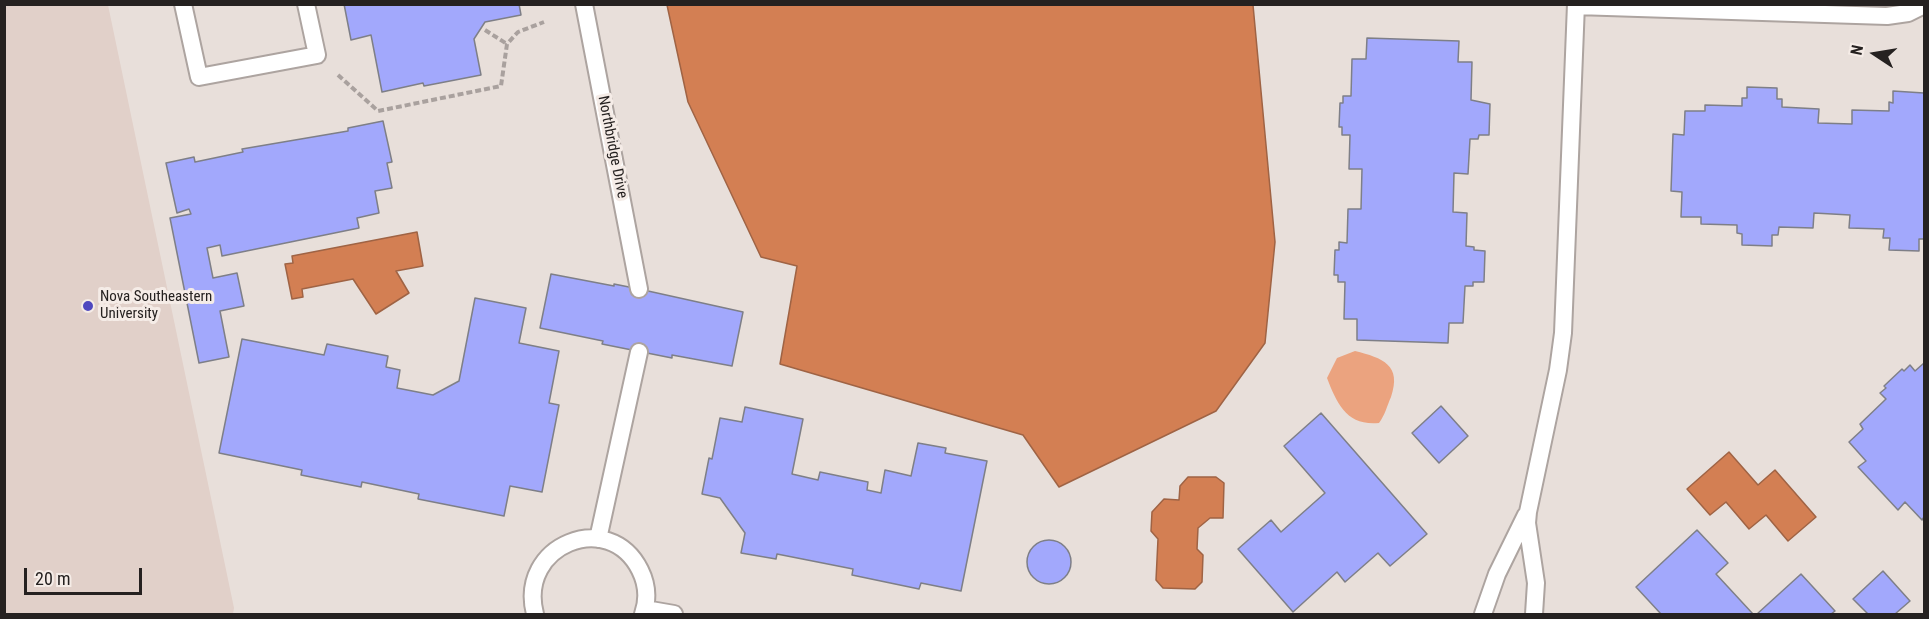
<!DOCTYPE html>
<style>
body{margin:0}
#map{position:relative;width:1929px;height:619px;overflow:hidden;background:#e8dfda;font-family:"Roboto Condensed",sans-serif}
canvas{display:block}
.frame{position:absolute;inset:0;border:6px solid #252120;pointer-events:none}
.north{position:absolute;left:1845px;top:24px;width:60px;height:60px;-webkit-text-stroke:4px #f5ece7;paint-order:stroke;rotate:282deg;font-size:16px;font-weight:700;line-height:24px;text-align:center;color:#252120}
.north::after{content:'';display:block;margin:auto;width:21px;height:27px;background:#252120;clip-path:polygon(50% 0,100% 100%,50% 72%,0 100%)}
.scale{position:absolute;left:24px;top:568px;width:118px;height:27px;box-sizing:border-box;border:3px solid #252120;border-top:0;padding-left:8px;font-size:18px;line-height:21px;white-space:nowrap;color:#252120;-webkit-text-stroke:4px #f5ece7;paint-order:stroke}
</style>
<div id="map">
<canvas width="1929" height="619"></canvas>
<div class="frame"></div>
<div class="north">N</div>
<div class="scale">20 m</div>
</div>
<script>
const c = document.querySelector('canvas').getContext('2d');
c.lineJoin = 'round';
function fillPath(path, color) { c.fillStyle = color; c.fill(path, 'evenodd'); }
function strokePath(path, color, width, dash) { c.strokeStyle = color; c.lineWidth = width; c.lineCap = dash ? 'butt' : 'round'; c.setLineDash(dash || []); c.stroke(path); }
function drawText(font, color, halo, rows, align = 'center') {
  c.font = font + ' "Roboto Condensed",sans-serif'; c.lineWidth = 6; c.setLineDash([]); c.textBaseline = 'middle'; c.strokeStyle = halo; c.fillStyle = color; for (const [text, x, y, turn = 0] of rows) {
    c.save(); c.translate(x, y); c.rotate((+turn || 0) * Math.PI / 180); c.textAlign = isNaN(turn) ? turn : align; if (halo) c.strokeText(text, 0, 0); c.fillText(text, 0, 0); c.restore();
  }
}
const built = new Path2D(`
 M 4,5 L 108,5 L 234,608 L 233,614 L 5,614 Z`);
const green = new Path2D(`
 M 1355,351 C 1383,358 1402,365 1391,397 C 1387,406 1385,415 1379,423 C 1347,426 1337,404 1327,378 L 1337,358 Z`);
const water = new Path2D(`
 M 667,5 L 1253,5 L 1275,242 L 1265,343 L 1216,411 L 1059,487 L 1023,435 L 780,364 L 797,266 L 761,257 L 688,102 Z
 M 417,232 L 423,266 L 396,271 L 409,293 L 376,314 L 353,279 L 302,289 L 303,297 L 292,299 L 285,264 L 293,263 L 292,256 Z
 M 1729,452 L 1758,485 L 1775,470 L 1816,517 L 1788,541 L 1766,515 L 1749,529 L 1726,502 L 1710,515 L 1687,489 Z
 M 1188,477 L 1216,477 L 1224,483 L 1223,518 L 1210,518 L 1198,528 L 1197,549 L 1203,555 L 1202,582 L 1195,589 L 1163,588 L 1156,580 L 1158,539 L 1151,531 L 1152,512 L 1164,499 L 1179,500 L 1180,486 Z`);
const building = new Path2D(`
 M 344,4 L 519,4 L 521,15 L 485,22 L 474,39 L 481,75 L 424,86 L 423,83 L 382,92 L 371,35 L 351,40 Z
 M 1367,38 L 1459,41 L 1458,62 L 1472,62 L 1471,100 L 1490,104 L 1489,135 L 1479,135 L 1478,139 L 1470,139 L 1468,174 L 1454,173 L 1453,212 L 1467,213 L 1466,246 L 1474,247 L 1474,250 L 1485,251 L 1484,282 L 1473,282 L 1473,286 L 1465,286 L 1463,323 L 1449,323 L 1448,343 L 1357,340 L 1357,319 L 1344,319 L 1345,282 L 1338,282 L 1338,275 L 1334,275 L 1335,250 L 1339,250 L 1339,242 L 1347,243 L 1348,209 L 1361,209 L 1362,169 L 1349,169 L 1350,135 L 1342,135 L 1342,127 L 1339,127 L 1340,103 L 1343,103 L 1343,96 L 1351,96 L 1352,59 L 1366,59 Z
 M 1747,87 L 1777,88 L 1777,99 L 1782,99 L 1782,107 L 1819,109 L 1818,123 L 1852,124 L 1852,110 L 1889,111 L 1889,102 L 1893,103 L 1893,91 L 1924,93 L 1924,239 L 1919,239 L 1919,251 L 1889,250 L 1890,238 L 1883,238 L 1884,229 L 1849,228 L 1850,215 L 1814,213 L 1813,228 L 1779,227 L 1778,235 L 1772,235 L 1772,246 L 1742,245 L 1742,234 L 1737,233 L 1737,225 L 1701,224 L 1701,217 L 1681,217 L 1682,192 L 1671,191 L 1673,134 L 1684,135 L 1685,111 L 1705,111 L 1705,105 L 1742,106 L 1742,98 L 1747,98 Z
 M 383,121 L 392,162 L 387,163 L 392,188 L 375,191 L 379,213 L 357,218 L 359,228 L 222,256 L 220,245 L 207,248 L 213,278 L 237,273 L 244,306 L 220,311 L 229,357 L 199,363 L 170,218 L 191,214 L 189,209 L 177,213 L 166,163 L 194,157 L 195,162 L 243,152 L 242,149 L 348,131 L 348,128 Z
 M 551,274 L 614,286 L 614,284 L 639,289 L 743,312 L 732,366 L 672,355 L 672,358 L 602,344 L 603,341 L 540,328 Z
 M 475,298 L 526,308 L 519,343 L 559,351 L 549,403 L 559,405 L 542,492 L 510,486 L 504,516 L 418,499 L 419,494 L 362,482 L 361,487 L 301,475 L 302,470 L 219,453 L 242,339 L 324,355 L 327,344 L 388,356 L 386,367 L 400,370 L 397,388 L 433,395 L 459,381 Z
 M 1924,363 L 1924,517 L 1922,520 L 1905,502 L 1898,510 L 1858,467 L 1866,461 L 1849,442 L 1863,429 L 1860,424 L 1886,399 L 1880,393 L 1886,388 L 1884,386 L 1902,369 L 1904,371 L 1910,365 L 1915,371 Z
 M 1441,406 L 1468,436 L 1439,463 L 1412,433 Z
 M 745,407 L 803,419 L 792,474 L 818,480 L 820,472 L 868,482 L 867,490 L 881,493 L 885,470 L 911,476 L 918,443 L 946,448 L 945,453 L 987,461 L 961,591 L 921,583 L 919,589 L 852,575 L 853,569 L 777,554 L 776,559 L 741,553 L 745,533 L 720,498 L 702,494 L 709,458 L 712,459 L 720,418 L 742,422 Z
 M 1321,413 L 1427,534 L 1390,566 L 1378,553 L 1345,582 L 1337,572 L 1293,612 L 1238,549 L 1271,520 L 1281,532 L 1325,493 L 1284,446 Z
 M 1697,530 L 1728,563 L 1716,574 L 1753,614 L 1661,614 L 1636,587 Z
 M1027 562a22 22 0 1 1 44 0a22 22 0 1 1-44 0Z
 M 1883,571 L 1910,601 L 1895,614 L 1868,614 L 1853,599 Z
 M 1801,574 L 1835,611 L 1831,614 L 1757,614 Z`);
const path = new Path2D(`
 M 485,30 L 507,44
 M 338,75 L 378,111 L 501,86 L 507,44 L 518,32 L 544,22`);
const service = new Path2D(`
 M 183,4 L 199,77 L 317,55 L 306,4
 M 584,4 L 639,289
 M 1576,6 L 1887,16 L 1908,13 L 1924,5
 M 598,539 L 639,352
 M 645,609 L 674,614
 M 535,614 C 517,545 609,508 640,570 C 647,584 648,600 643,614
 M 1483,614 L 1497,574 L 1526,515
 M 1534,614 L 1536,583 L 1527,523 L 1528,512 L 1558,370 L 1563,333 L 1576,4`);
const markers = [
 [88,306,6,"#4f48bf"]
];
const streetNames = [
 ["Northbridge Drive",612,147,79]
];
const poiNames = [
 ["Nova Southeastern",100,297],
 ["University",100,314]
];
fillPath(built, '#e1d0c9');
fillPath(green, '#eba37f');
fillPath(water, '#d37f53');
strokePath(water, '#9f6344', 1.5);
fillPath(building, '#a2a8fc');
strokePath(building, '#7e7f87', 1.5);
strokePath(service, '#ada4a0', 20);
strokePath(path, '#a9a19e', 4, [6, 3]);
strokePath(service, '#fff', 16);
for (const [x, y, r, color] of markers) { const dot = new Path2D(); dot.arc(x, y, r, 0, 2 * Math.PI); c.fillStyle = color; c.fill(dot); strokePath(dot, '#f5ece7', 2); }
drawText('15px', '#252120', '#f5ece7', streetNames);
drawText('15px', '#252120', '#f5ece7', poiNames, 'left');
</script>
